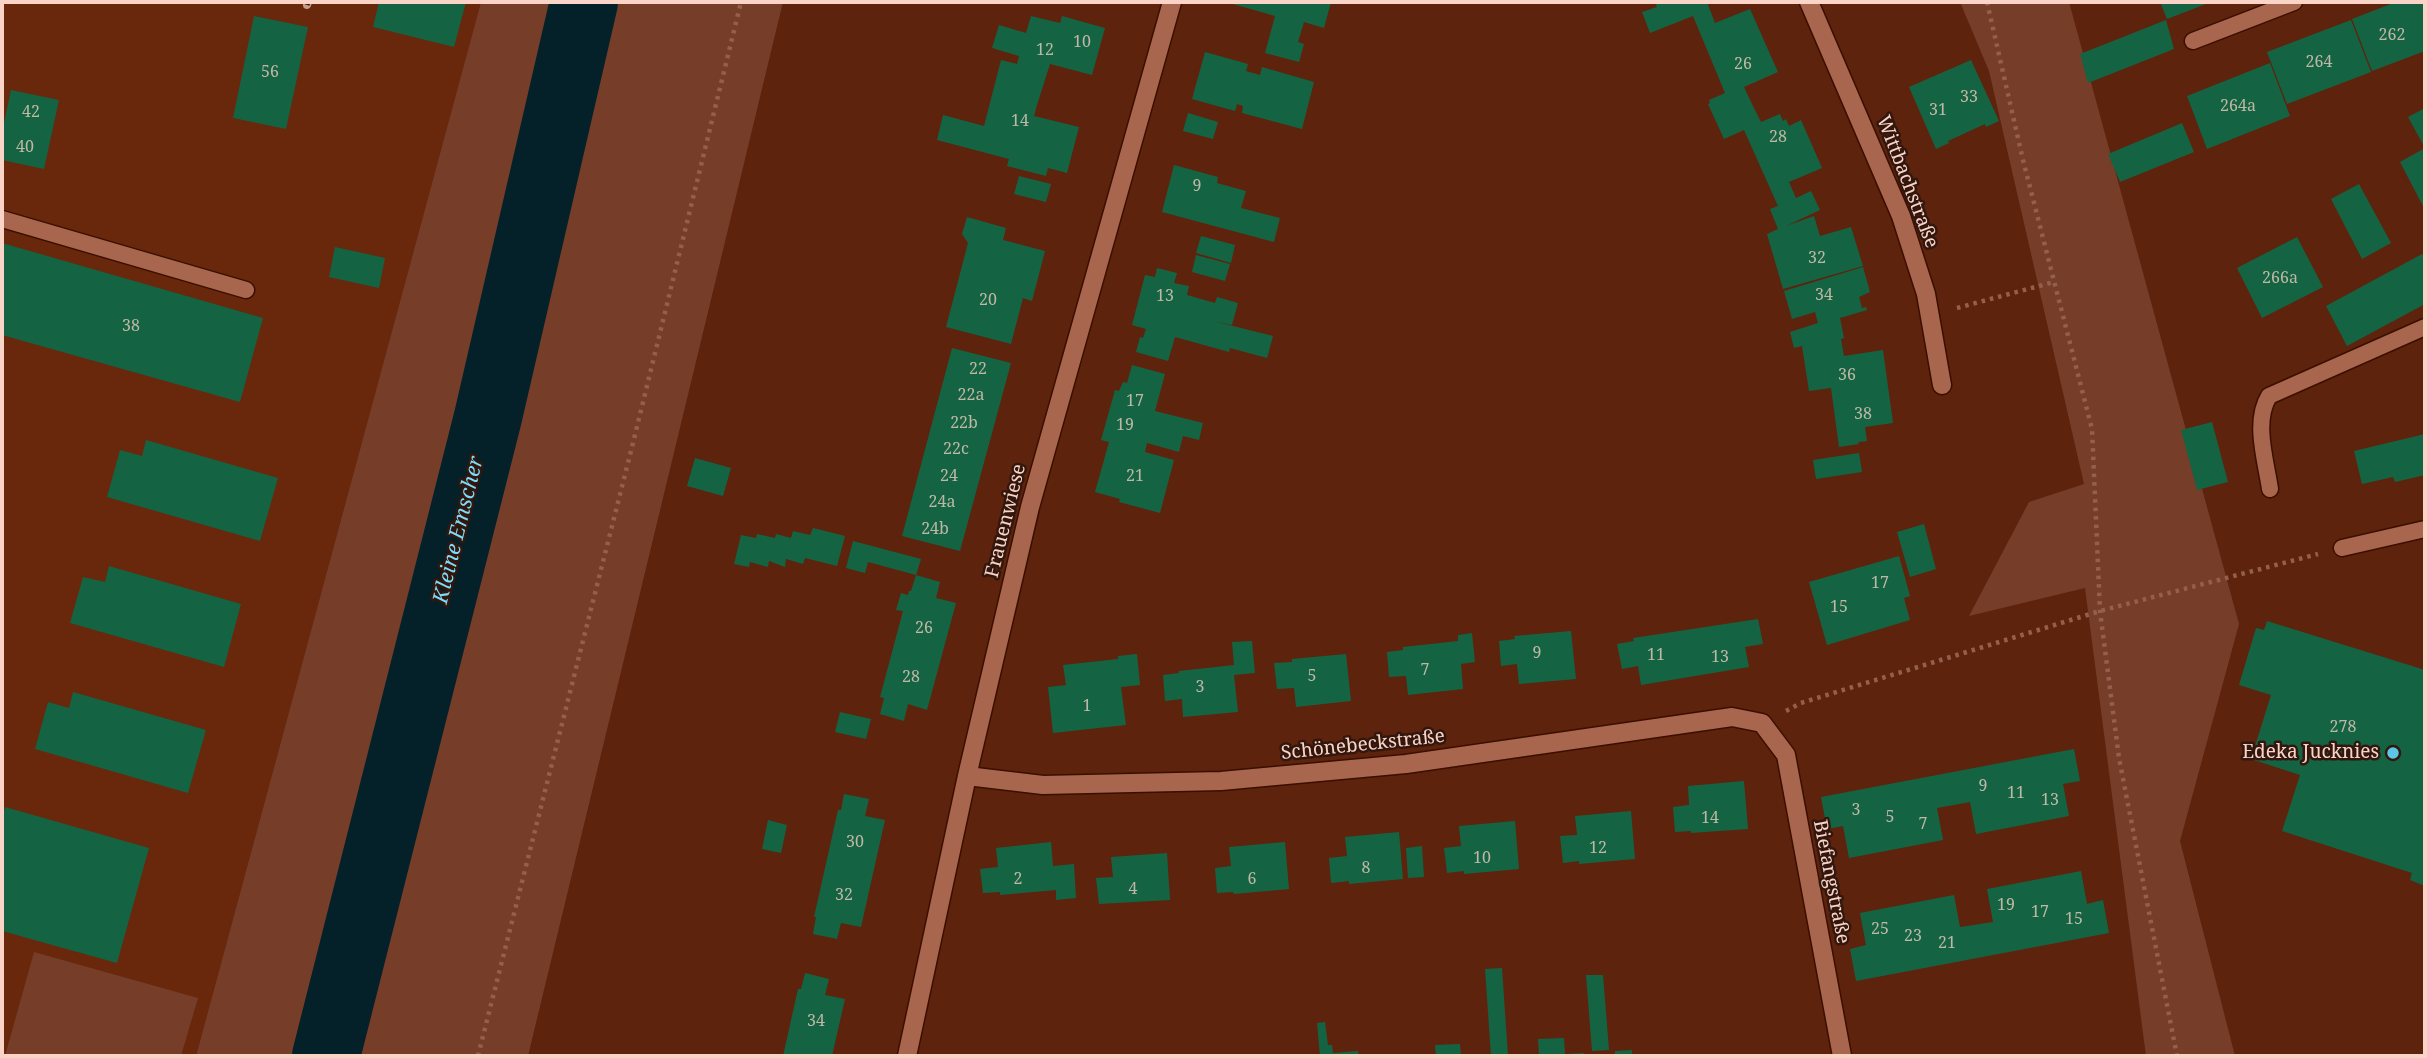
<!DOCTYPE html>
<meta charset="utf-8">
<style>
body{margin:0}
#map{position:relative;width:2427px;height:1058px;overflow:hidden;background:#5e230c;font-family:"Noto Serif",serif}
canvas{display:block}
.frame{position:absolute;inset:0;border:4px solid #fad4c7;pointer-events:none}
</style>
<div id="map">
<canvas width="2427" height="1058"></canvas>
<div class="frame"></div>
</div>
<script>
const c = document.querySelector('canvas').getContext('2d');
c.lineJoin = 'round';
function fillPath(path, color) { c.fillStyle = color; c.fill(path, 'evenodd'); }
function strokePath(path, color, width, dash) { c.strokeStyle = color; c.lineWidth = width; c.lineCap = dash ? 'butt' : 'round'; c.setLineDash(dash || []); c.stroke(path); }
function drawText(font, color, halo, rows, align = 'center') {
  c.font = font + ' "Noto Serif",serif'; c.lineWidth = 5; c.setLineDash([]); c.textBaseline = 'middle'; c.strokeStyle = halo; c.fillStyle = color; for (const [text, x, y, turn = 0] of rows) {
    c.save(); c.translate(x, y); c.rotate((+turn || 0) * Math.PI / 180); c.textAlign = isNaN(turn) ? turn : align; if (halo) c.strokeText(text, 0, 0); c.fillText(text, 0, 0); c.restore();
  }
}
const built = new Path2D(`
 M 2,2 L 481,2 L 196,1056 L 2,1056 Z`);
const green = new Path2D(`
 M 481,2 L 783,2 L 528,1056 L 196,1056 Z
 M 1960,2 L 2069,2 L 2239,624 L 2180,841 L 2235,1056 L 2146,1056 L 2085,588 L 1969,616 L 2029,502 L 2084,484 L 1989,71 Z
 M 34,952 L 198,998 L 181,1056 L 5,1056 Z`);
const river = new Path2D(`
 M 326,1056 L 488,417 L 584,2`);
const building = new Path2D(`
 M 379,2 L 466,2 L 454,47 L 373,27 Z
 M 1226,2 L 1331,2 L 1324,28 L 1304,22 L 1298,42 L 1304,44 L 1299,62 L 1265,53 L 1275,16 Z
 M 1655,2 L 1707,2 L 1715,23 L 1750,9 L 1778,72 L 1744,87 L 1752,104 L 1761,122 L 1780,114 L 1783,121 L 1786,119 L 1789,126 L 1801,120 L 1822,168 L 1789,182 L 1796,198 L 1811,191 L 1820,210 L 1786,226 L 1814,216 L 1820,236 L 1851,227 L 1863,266 L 1783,289 L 1767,234 L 1778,229 L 1770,209 L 1778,206 L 1744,130 L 1724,139 L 1708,104 L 1710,103 L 1709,100 L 1725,93 L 1693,16 L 1650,33 L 1642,12 L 1657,7 Z
 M 2160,2 L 2211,2 L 2167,19 Z
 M 2396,2 L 2425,2 L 2425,51 L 2372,71 L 2352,19 Z
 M 254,16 L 308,27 L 286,129 L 233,118 Z
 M 1031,16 L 1060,23 L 1062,16 L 1105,28 L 1092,75 L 1050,64 L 1037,105 L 1034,116 L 1079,127 L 1067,173 L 1048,168 L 1046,176 L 1007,166 L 1009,159 L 937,140 L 943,115 L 984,126 L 1001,60 L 1017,64 L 1019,56 L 992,48 L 999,25 L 1026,33 Z
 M 2166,20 L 2174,49 L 2088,83 L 2080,54 Z
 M 2351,20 L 2371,72 L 2287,104 L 2267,52 Z
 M 1205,52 L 1248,64 L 1246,71 L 1260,75 L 1262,67 L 1314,82 L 1302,129 L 1242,113 L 1243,106 L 1237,104 L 1235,111 L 1192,99 Z
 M 1971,60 L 1999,121 L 1986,127 L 1985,124 L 1948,141 L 1949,143 L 1936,149 L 1909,87 Z
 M 2270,63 L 2290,116 L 2207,149 L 2187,96 Z
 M 11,90 L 59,100 L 44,169 L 2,160 L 2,132 Z
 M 2425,108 L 2425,210 L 2400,162 L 2425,148 L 2408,117 Z
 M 1188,113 L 1218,122 L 1213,139 L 1183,131 Z
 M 2182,123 L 2194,152 L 2120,182 L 2108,154 Z
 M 1174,165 L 1218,177 L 1217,183 L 1246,191 L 1241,208 L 1280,218 L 1274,242 L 1162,212 Z
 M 1019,176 L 1051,184 L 1046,202 L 1014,194 Z
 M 2359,184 L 2391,243 L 2362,259 L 2331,199 Z
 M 967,217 L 1006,228 L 1003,240 L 1045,251 L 1032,301 L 1023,298 L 1011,344 L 946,327 L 968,243 L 962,234 Z
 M 1201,236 L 1235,245 L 1231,263 L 1196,253 Z
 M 2297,237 L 2323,287 L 2262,318 L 2237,268 Z
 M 2,243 L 263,318 L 240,402 L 2,335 Z
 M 335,247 L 385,258 L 379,288 L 329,277 Z
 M 2422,254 L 2425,259 L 2425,304 L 2347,346 L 2326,306 Z
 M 1196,255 L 1230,264 L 1225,281 L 1192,272 Z
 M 1863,267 L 1870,292 L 1859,297 L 1862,308 L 1866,307 L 1867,310 L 1840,318 L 1844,338 L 1841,339 L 1844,356 L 1883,350 L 1893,423 L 1865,427 L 1867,441 L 1858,442 L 1859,444 L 1839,447 L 1831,388 L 1809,391 L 1802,346 L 1794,348 L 1790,332 L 1818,323 L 1815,312 L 1792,319 L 1784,291 Z
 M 1157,268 L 1177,273 L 1174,283 L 1189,286 L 1187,295 L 1215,303 L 1217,297 L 1238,303 L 1232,325 L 1213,321 L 1273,336 L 1267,358 L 1230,348 L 1229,352 L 1175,337 L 1168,361 L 1136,352 L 1140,337 L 1143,338 L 1146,329 L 1132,325 L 1145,275 L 1155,277 Z
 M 952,348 L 1011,363 L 960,551 L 902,536 Z
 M 1132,365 L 1165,374 L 1155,411 L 1203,423 L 1199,440 L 1183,436 L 1179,452 L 1147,443 L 1145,452 L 1174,460 L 1160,513 L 1119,502 L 1120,499 L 1095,492 L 1109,442 L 1101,440 L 1115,390 L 1119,391 L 1123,382 L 1127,383 Z
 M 2212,422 L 2228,482 L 2197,490 L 2181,430 Z
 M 2425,434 L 2425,475 L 2395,482 L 2393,477 L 2362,484 L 2354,451 Z
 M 146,440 L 278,478 L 260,541 L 107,497 L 120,450 L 142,456 Z
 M 1859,453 L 1862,472 L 1816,479 L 1813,460 Z
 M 695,458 L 731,468 L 723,496 L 687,486 Z
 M 1924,524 L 1936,569 L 1910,577 L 1897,532 Z
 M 813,528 L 845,536 L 837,566 L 805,558 L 803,564 L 786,559 L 785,567 L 769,561 L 768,567 L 750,562 L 749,567 L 734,564 L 741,535 L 756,538 L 757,534 L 775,538 L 776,534 L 791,538 L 793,531 L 810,535 Z
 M 853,541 L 921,559 L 916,575 L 940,582 L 936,598 L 956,603 L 927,710 L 908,704 L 904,721 L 880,714 L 884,698 L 880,697 L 903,611 L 896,610 L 901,593 L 908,595 L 909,591 L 911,591 L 916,575 L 868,562 L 865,573 L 846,568 Z
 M 1899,556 L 1910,596 L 1904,598 L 1910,620 L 1827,645 L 1809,582 Z
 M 109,566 L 241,604 L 224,667 L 70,623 L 83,577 L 105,582 Z
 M 1758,619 L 1763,644 L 1745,647 L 1749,667 L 1641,685 L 1638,666 L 1622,669 L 1617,644 L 1634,641 L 1633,638 Z
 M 2267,621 L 2425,670 L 2425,886 L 2410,880 L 2412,873 L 2282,831 L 2300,775 L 2251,759 L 2271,695 L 2239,685 L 2256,628 L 2264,630 Z
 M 1571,631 L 1576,679 L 1519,684 L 1517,664 L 1501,666 L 1499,641 L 1515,639 L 1514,636 Z
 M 1472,633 L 1475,662 L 1461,664 L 1463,689 L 1408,695 L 1406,676 L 1389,677 L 1387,652 L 1403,650 L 1403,647 L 1458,641 L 1458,635 Z
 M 1252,641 L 1255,673 L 1234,675 L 1238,712 L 1183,717 L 1182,699 L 1165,701 L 1163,675 L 1179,673 L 1179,671 L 1234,665 L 1232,642 Z
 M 1137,654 L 1140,685 L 1121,687 L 1126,725 L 1053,733 L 1048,687 L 1066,685 L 1063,665 L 1118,659 L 1118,656 Z
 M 1346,654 L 1351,701 L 1296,707 L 1294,688 L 1277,689 L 1274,663 L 1292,662 L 1292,659 Z
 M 73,692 L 206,730 L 188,793 L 35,749 L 48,702 L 69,708 Z
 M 840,712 L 871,719 L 866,739 L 835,732 Z
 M 2074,749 L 2080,781 L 2063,784 L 2069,816 L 1976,834 L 1970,802 L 1954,805 L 1937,808 L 1943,840 L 1849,858 L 1843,826 L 1827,829 L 1821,797 Z
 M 1744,781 L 1748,829 L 1691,833 L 1691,831 L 1675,832 L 1673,807 L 1689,805 L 1688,786 Z
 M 844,794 L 869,799 L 865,816 L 885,820 L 861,927 L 841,923 L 837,939 L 813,934 L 816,917 L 814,917 L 838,810 L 841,810 Z
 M 5,807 L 149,848 L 117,963 L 2,931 L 2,821 Z
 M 1631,811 L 1635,859 L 1579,864 L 1579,861 L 1563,863 L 1560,836 L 1577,835 L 1575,816 Z
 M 768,820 L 787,825 L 781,853 L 762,849 Z
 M 1515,821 L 1519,869 L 1464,874 L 1464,871 L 1447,873 L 1444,848 L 1461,846 L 1459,826 Z
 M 1399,832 L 1403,879 L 1349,884 L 1349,881 L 1331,883 L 1329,858 L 1347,856 L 1345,837 Z
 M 1051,842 L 1053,866 L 1074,864 L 1076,898 L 1056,900 L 1056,890 L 1000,895 L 1000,892 L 983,893 L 980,869 L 998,867 L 996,848 Z
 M 1285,842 L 1289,889 L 1234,894 L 1233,892 L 1217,893 L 1215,868 L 1231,866 L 1229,847 Z
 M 1422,846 L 1424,877 L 1408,878 L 1406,848 Z
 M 1167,853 L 1170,900 L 1099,904 L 1096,878 L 1113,877 L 1111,857 Z
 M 2081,871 L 2087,904 L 2103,900 L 2109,933 L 1856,981 L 1850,949 L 1866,945 L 1860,913 L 1954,895 L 1960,927 L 1993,922 L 1987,889 Z
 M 1502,968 L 1508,1056 L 1491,1056 L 1485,969 Z
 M 805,973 L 829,979 L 825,995 L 845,999 L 832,1056 L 783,1056 L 798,989 L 801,989 Z
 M 1586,975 L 1603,975 L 1609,1050 L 1592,1051 Z
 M 1325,1022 L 1328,1045 L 1332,1045 L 1333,1053 L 1358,1051 L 1359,1056 L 1320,1056 L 1317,1023 Z
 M 1564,1038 L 1565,1054 L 1584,1053 L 1584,1056 L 1539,1056 L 1538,1039 Z
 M 1460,1044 L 1461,1056 L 1436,1056 L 1435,1045 Z
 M 1632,1050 L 1632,1056 L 1615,1056 L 1615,1051 Z`);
const path = new Path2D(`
 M 1987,2 L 2023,160 L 2092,429 L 2100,611 L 2119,758 L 2177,1056
 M 1957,308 L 2054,282
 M 1786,711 L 1801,703 L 2100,611 L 2318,554
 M 478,1056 L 633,443 L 741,2`);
const service = new Path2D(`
 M 2193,41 L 2294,2
 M 2,219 L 246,290
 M 2270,489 C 2266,461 2253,422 2269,396 L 2425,327
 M 2342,548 L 2425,529`);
const minor = new Path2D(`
 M 1809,2 L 1901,216 L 1926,294 L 1942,385
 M 967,776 L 1043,785 L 1221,781 L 1406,764 L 1732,717 L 1762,723 L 1786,755 L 1842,1056
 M 907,1056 L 967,776 L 1030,507 L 1172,2`);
const rail = new Path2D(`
 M 307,5 L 308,2`);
const markers = [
 [2393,753,7,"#5cc7e7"]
];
const numberNames = [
 ["262",2392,35],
 ["10",1082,42],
 ["12",1045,50],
 ["264",2319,62],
 ["26",1743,64],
 ["56",270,72],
 ["33",1969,97],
 ["264a",2238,106],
 ["31",1938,110],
 ["42",31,112],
 ["14",1020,121],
 ["28",1778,137],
 ["40",25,147],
 ["9",1197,186],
 ["32",1817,258],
 ["266a",2280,278],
 ["34",1824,295],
 ["13",1165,296],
 ["20",988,300],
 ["38",131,326],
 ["22",978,369],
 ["36",1847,375],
 ["22a",971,395],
 ["17",1135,401],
 ["38",1863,414],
 ["22b",964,423],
 ["19",1125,425],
 ["22c",956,449],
 ["24",949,476],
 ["21",1135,476],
 ["24a",942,502],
 ["24b",935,529],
 ["17",1880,583],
 ["15",1839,607],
 ["26",924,628],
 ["9",1537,653],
 ["11",1656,655],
 ["13",1720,657],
 ["7",1425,670],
 ["5",1312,676],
 ["28",911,677],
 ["3",1200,687],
 ["1",1087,706],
 ["278",2343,727],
 ["9",1983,786],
 ["11",2016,793],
 ["13",2050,800],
 ["3",1856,810],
 ["5",1890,817],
 ["14",1710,818],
 ["7",1923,824],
 ["30",855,842],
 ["12",1598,848],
 ["10",1482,858],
 ["8",1366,868],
 ["2",1018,879],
 ["6",1252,879],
 ["4",1133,889],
 ["32",844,895],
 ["19",2006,905],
 ["17",2040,912],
 ["15",2074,919],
 ["25",1880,929],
 ["23",1913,936],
 ["21",1947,943],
 ["34",816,1021]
];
const streetNames = [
 ["Wittbachstraße",1907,182,69],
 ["Frauenwiese",1006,521,-76],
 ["Schönebeckstraße",1363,745,-6],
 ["Biefangstraße",1831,882,79]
];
const poiNames = [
 ["Edeka Jucknies",2379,753]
];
const waterNames = [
 ["Kleine Emscher",459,530,-76]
];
fillPath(built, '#69270c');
fillPath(green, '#763d29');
strokePath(river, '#042129', 68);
fillPath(building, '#146443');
strokePath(service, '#3b0f00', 19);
strokePath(minor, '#3b0f00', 21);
strokePath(path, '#94604d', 4.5, [3.5, 5]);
strokePath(service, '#a8664e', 16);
strokePath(minor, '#a8664e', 18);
strokePath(rail, '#c89c8c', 8);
strokePath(rail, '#32170e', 5, [16]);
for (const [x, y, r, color] of markers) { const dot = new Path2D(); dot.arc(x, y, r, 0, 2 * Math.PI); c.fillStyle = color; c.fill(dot); strokePath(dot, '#32170e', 2.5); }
drawText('16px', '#c0b8a6', null, numberNames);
drawText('19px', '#fad4c7', '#32170e', streetNames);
drawText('19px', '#fad4c7', '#32170e', poiNames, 'right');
drawText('italic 21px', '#7cdcf9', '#32170e', waterNames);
</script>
